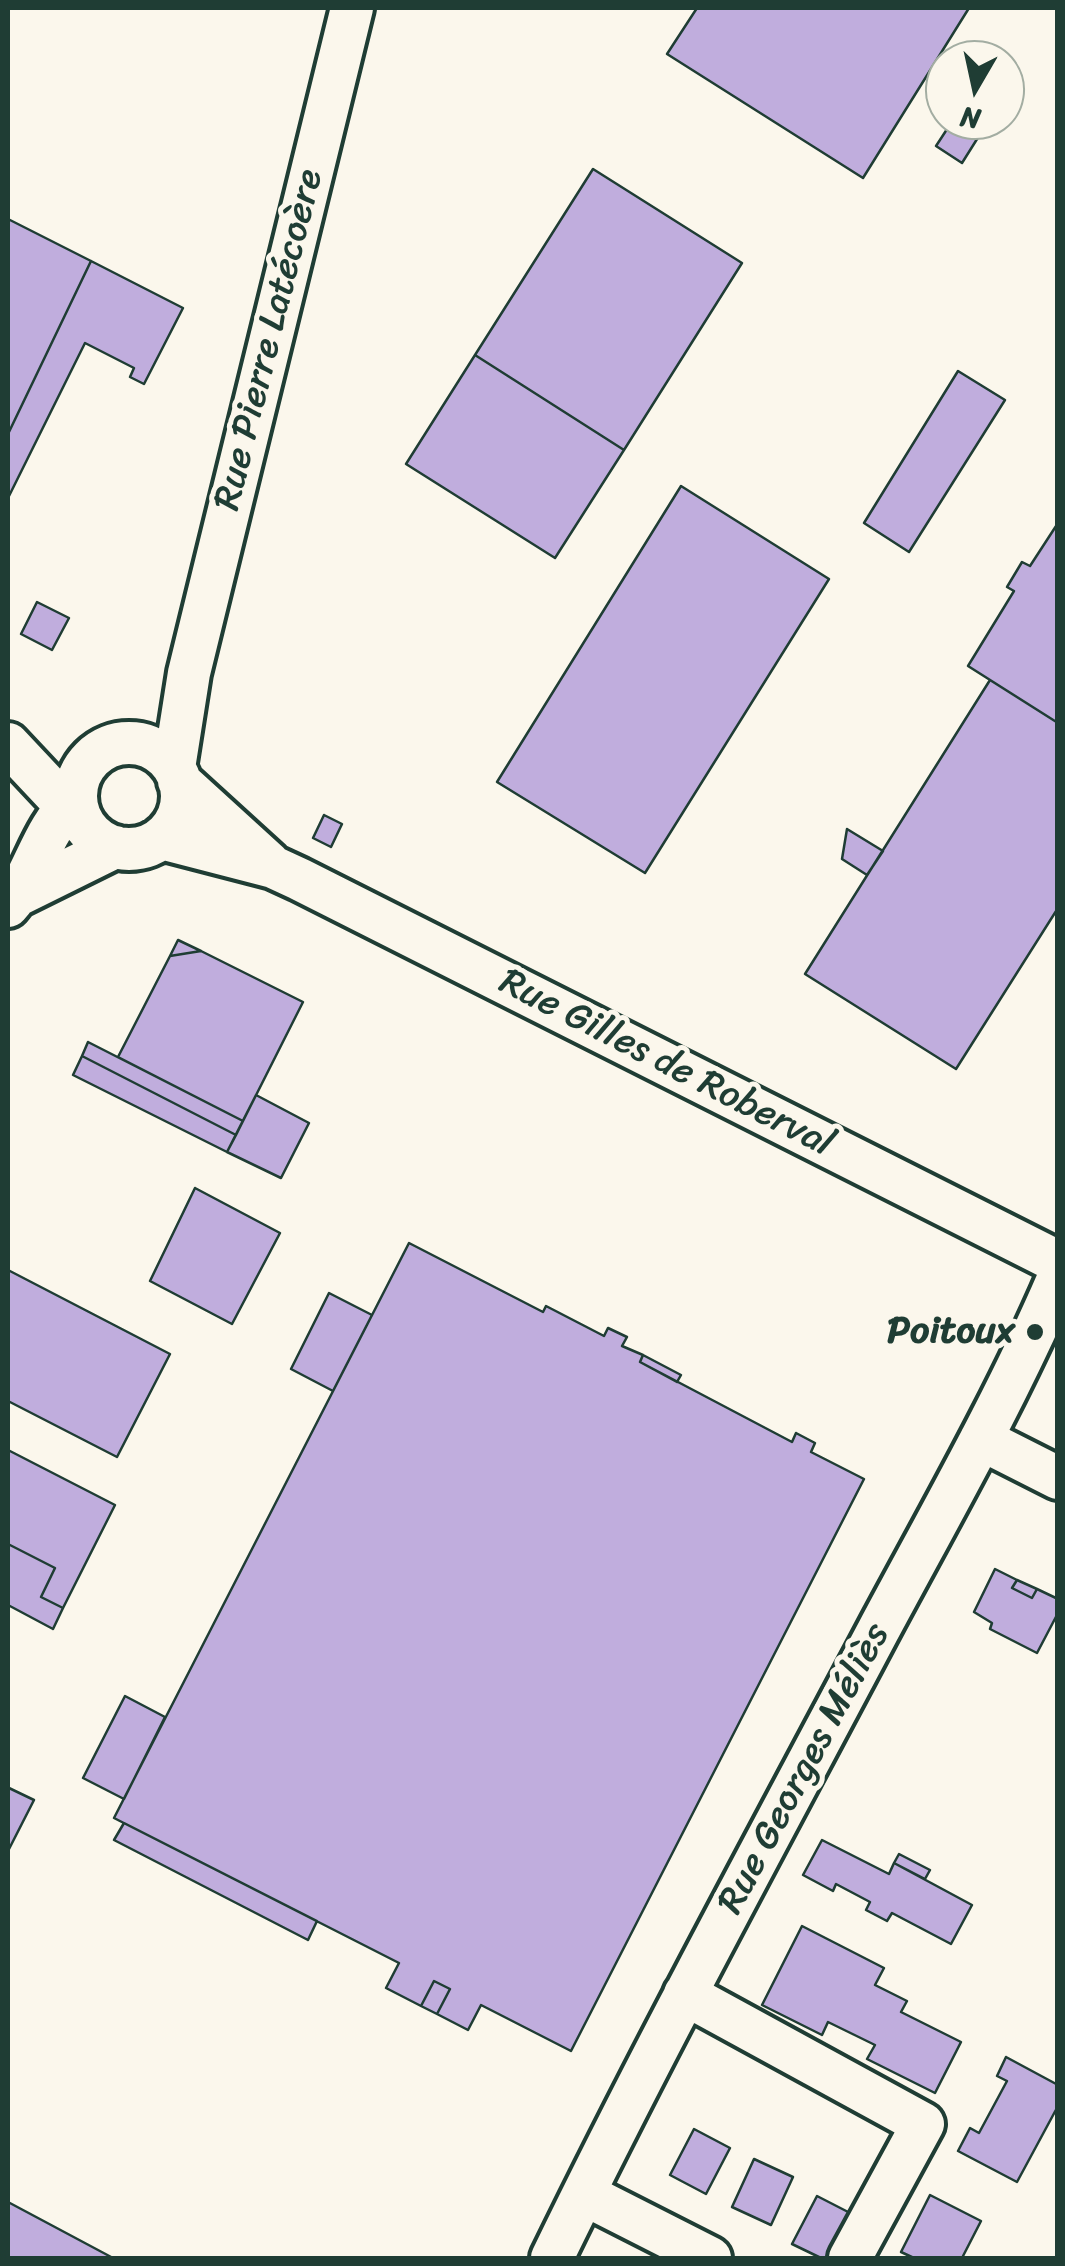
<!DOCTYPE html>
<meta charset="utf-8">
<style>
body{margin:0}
#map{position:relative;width:1065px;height:2266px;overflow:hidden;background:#fbf7ec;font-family:Sriracha,sans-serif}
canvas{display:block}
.frame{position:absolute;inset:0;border:10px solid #1f3d34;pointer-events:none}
.north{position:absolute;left:925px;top:40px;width:100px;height:100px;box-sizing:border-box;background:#fbf7ec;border:2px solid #a3ada2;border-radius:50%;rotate:189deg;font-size:28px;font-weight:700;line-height:40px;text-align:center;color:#1f3d34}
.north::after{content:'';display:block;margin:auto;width:35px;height:45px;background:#1f3d34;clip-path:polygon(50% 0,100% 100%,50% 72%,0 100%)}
</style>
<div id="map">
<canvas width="1065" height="2266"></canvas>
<div class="frame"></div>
<div class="north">N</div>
</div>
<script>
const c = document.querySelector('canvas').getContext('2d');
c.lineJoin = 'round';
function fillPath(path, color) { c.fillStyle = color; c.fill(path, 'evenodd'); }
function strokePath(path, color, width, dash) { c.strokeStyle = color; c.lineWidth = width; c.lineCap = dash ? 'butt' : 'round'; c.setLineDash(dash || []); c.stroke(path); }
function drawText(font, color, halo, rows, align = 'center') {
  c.font = font + ' Sriracha,sans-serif'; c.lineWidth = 10; c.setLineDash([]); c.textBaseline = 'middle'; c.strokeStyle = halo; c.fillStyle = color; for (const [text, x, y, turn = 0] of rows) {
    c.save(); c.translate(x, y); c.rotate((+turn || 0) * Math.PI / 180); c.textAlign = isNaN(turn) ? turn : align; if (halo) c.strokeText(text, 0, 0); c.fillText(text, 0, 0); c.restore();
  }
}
const building = new Path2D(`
 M 697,8 L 969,8 L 863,178 L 667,54 Z
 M 953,120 L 989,120 L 962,163 L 936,146 Z
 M 593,169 L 742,263 L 624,450 L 475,355 Z
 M 8,219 L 91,261 L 8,434 Z
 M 91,261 L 183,308 L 144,384 L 130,377 L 134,368 L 85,343 L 8,498 L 8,434 Z
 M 475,355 L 624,450 L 555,558 L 406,464 Z
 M 958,371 L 1005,400 L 909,552 L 864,523 Z
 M 681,486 L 829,579 L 645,873 L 497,782 Z
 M 1058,523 L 1058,723 L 968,666 L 1014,591 L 1007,587 L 1022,562 L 1030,566 Z
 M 37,602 L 69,618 L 52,650 L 21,634 Z
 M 990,680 L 1058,723 L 1058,908 L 956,1069 L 805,974 Z
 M 324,815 L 342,824 L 331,847 L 313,838 Z
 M 847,829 L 883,851 L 867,875 L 842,859 Z
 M 178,940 L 201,951 L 170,956 Z
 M 201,951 L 303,1002 L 243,1121 L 118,1057 L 170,956 Z
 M 88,1042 L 243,1121 L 236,1135 L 82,1056 Z
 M 82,1056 L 236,1135 L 227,1152 L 73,1075 Z
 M 256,1095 L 309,1123 L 281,1178 L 227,1152 Z
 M 195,1188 L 280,1233 L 232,1324 L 150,1281 Z
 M 409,1243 L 543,1312 L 546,1306 L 604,1336 L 608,1328 L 627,1337 L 622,1346 L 643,1355 L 640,1362 L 792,1442 L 796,1433 L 815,1443 L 811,1452 L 864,1479 L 571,2051 L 481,2005 L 468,2030 L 437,2014 L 450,1989 L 434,1981 L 421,2006 L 386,1988 L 399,1963 L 114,1818 Z
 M 8,1270 L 170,1354 L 117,1457 L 8,1401 Z
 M 329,1293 L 372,1315 L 333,1391 L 291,1369 Z
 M 643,1355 L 681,1375 L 677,1382 L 640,1362 Z
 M 8,1450 L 115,1505 L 63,1608 L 41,1597 L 55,1568 L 8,1544 Z
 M 8,1544 L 55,1568 L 41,1597 L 63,1608 L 53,1629 L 8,1605 Z
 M 995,1569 L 1017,1580 L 1012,1588 L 1032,1598 L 1037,1589 L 1058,1599 L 1058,1613 L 1037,1653 L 990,1629 L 992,1623 L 974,1612 Z
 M 1017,1580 L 1037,1589 L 1032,1598 L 1012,1588 Z
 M 125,1696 L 165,1717 L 124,1799 L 83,1778 Z
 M 9,1788 L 34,1800 L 8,1851 L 8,1791 Z
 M 124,1823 L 317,1921 L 308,1940 L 114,1840 Z
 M 822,1840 L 889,1874 L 894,1863 L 972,1905 L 951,1944 L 892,1913 L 887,1921 L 866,1910 L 870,1902 L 836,1884 L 833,1891 L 803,1875 Z
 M 899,1854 L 930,1870 L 925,1879 L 894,1863 Z
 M 802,1926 L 884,1968 L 875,1985 L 907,2001 L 901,2012 L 961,2042 L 935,2093 L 867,2059 L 875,2045 L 828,2022 L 822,2035 L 762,2005 Z
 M 434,1981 L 450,1989 L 437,2014 L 421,2006 Z
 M 1006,2057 L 1058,2085 L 1058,2106 L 1017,2182 L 958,2151 L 970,2128 L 979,2133 L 1007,2081 L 997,2076 Z
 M 694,2129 L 730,2148 L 706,2194 L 670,2175 Z
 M 754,2159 L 793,2177 L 771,2225 L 732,2207 Z
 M 930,2195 L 981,2221 L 962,2258 L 914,2258 L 901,2252 Z
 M 817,2196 L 854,2215 L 832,2258 L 821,2258 L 792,2244 Z
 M 8,2202 L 113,2258 L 8,2258 Z`);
const street = new Path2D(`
 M76 796a53 53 0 1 1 106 0a53 53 0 1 1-106 0Z
 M 8,744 L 85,826
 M 174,768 L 189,673 L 352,8
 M 179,781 L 269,863
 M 161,838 L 273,867 L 299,879 L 1058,1262
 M 16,896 L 115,847
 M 8,906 C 36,874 39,833 76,798
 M 981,1439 L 1058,1478
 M 685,1994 L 923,2124 L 850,2258
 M 586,2195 L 710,2258
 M 552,2258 C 655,2046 768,1839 878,1631 C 940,1515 1006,1400 1058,1279`);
const markers = [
 [1035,1332,10,"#1f3d34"]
];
const streetNames = [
 ["Rue Pierre Latécoère",270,340,-76],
 ["Rue Gilles de Roberval",666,1064,27],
 ["Rue Georges Méliès",805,1769,-62]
];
const poiNames = [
 ["Poitoux",1015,1332]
];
fillPath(building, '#c0addd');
strokePath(building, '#1f3d34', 2.5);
strokePath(street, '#1f3d34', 50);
strokePath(street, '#fbf7ec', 42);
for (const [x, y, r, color] of markers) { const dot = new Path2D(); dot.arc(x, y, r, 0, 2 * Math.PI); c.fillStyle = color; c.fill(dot); strokePath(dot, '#fbf7ec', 4); }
drawText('38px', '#1f3d34', '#fbf7ec', streetNames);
drawText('bold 38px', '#1f3d34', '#fbf7ec', poiNames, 'right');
</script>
